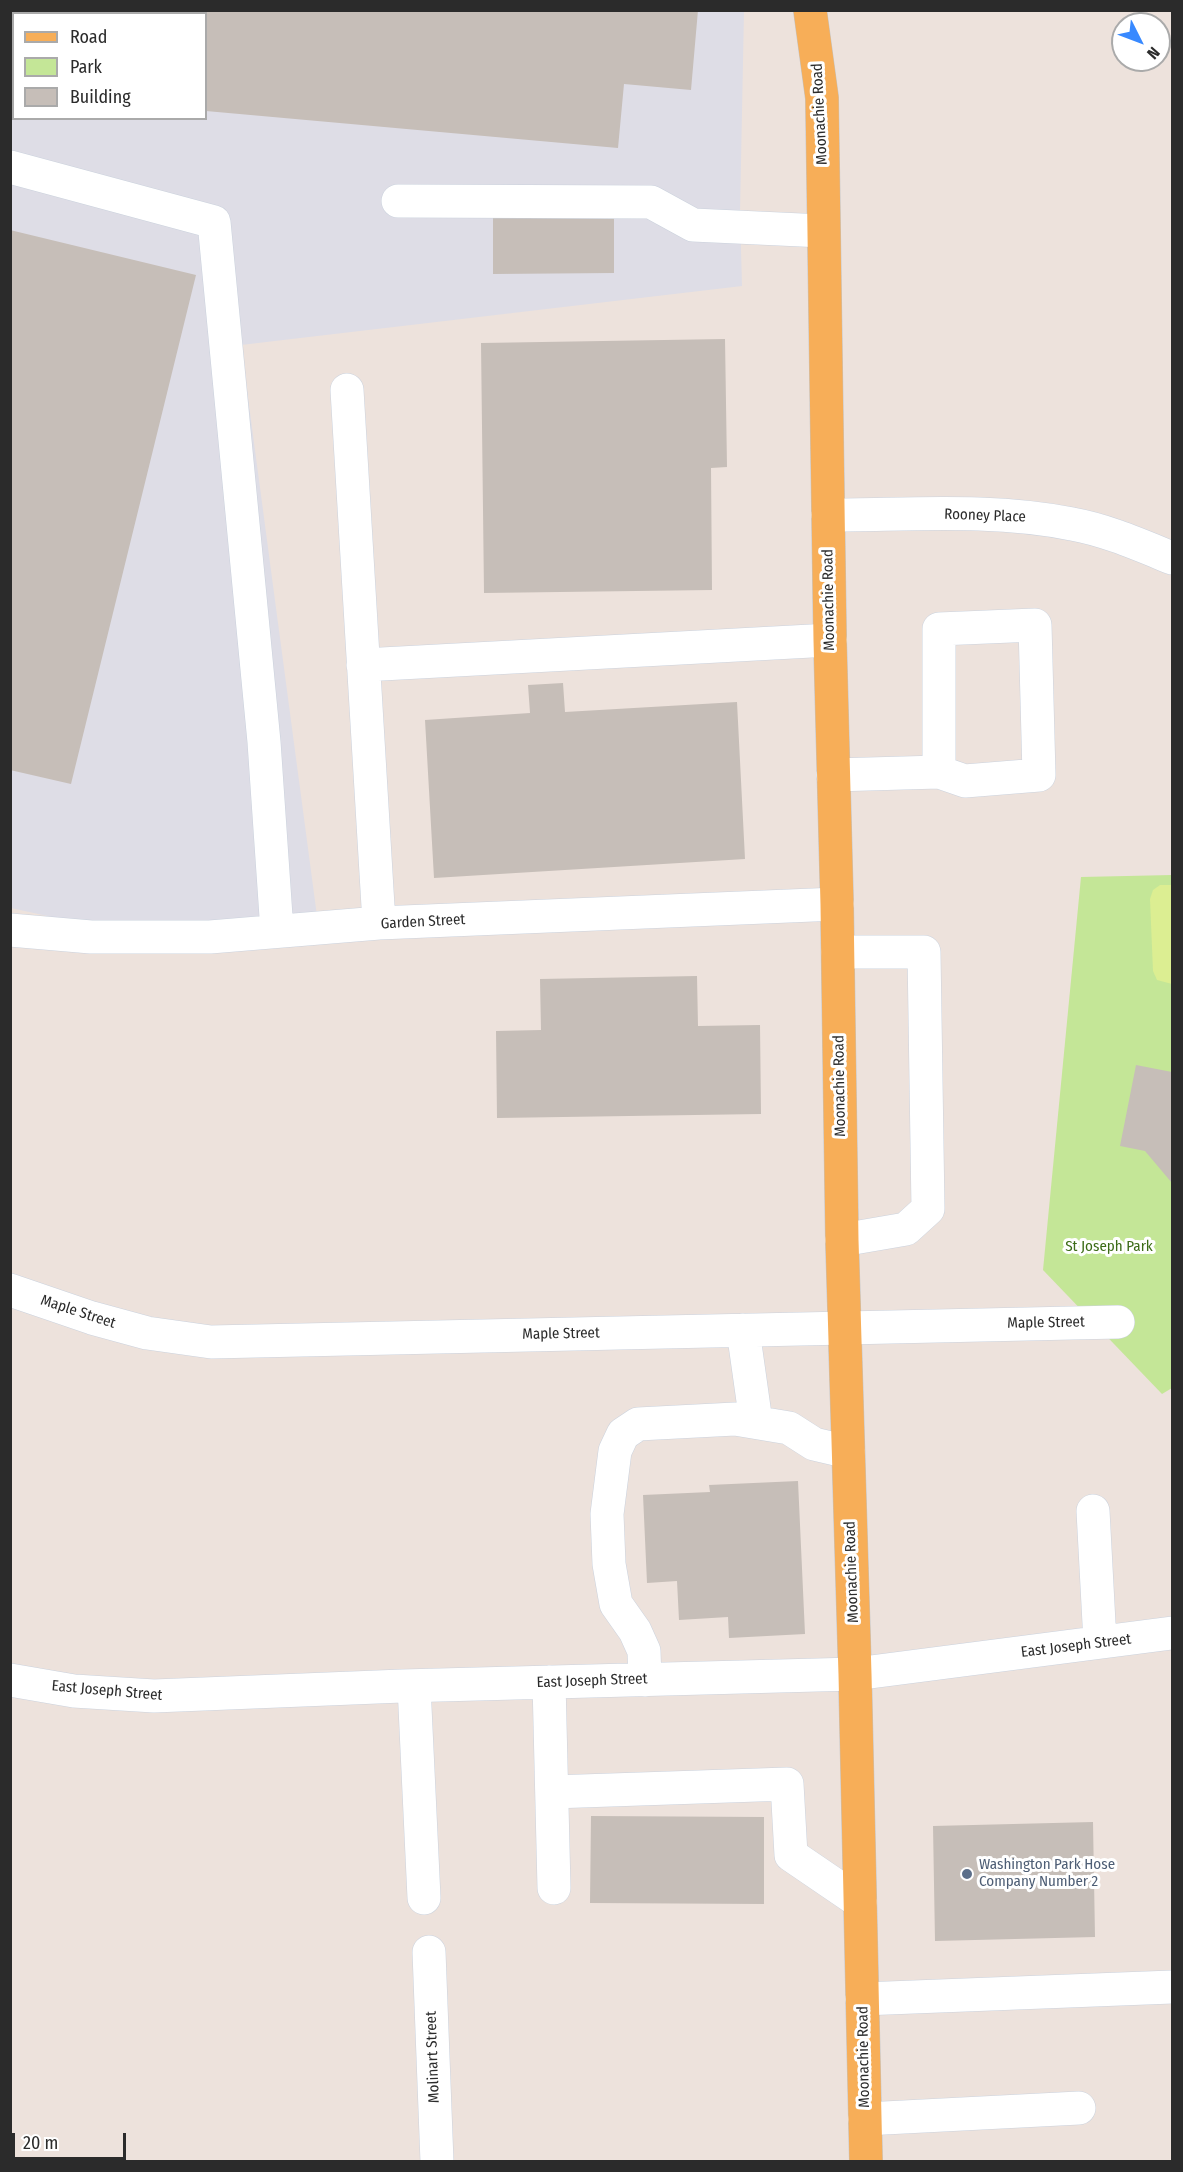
<!DOCTYPE html>
<style>
body{margin:0}
#map{position:relative;width:1183px;height:2172px;overflow:hidden;background:#ede2dc;font-family:"Fira Sans Condensed",sans-serif}
canvas{display:block}
.frame{position:absolute;inset:0;border:12px solid #2b2b2b;pointer-events:none}
.legend{position:absolute;left:12px;top:12px;width:195px;height:108px;box-sizing:border-box;background:#fff;border:2px solid #aaa;margin:0;padding:8px 10px;list-style:none;font-size:18px;color:#2b2b2b}
.legend li{display:flex;align-items:center;gap:12px;height:30px}
.legend b{width:30px;border:2px solid #aaa}
.north{position:absolute;left:1111px;top:12px;width:60px;height:60px;box-sizing:border-box;background:#fff;border:2px solid #aaa;border-radius:50%;rotate:132deg;font-size:16px;font-weight:700;line-height:24px;text-align:center;color:#2b2b2b}
.north::after{content:'';display:block;margin:auto;width:21px;height:27px;background:#3889ff;clip-path:polygon(50% 0,100% 100%,50% 72%,0 100%)}
.scale{position:absolute;left:12px;top:2133px;width:114px;height:27px;box-sizing:border-box;border:3px solid #2b2b2b;border-top:0;padding-left:8px;font-size:18px;line-height:21px;white-space:nowrap;color:#2b2b2b;-webkit-text-stroke:4px #fff;paint-order:stroke}
</style>
<div id="map">
<canvas width="1183" height="2172"></canvas>
<div class="frame"></div>
<ul class="legend">
<li><b style="height:8px;background:#f7ae58"></b>Road</li>
<li><b style="height:16px;background:#c4e697"></b>Park</li>
<li><b style="height:16px;background:#c6beb8"></b>Building</li>
</ul>
<div class="north">N</div>
<div class="scale">20 m</div>
</div>
<script>
const c = document.querySelector('canvas').getContext('2d');
c.lineJoin = 'round';
function fillPath(path, color) { c.fillStyle = color; c.fill(path, 'evenodd'); }
function strokePath(path, color, width, dash) { c.strokeStyle = color; c.lineWidth = width; c.lineCap = dash ? 'butt' : 'round'; c.setLineDash(dash || []); c.stroke(path); }
function drawText(font, color, halo, rows, align = 'center') {
  c.font = font + ' "Fira Sans Condensed",sans-serif'; c.lineWidth = 6; c.setLineDash([]); c.textBaseline = 'middle'; c.strokeStyle = halo; c.fillStyle = color; for (const [text, x, y, turn = 0] of rows) {
    c.save(); c.translate(x, y); c.rotate((+turn || 0) * Math.PI / 180); c.textAlign = isNaN(turn) ? turn : align; if (halo) c.strokeText(text, 0, 0); c.fillText(text, 0, 0); c.restore();
  }
}
const industrial = new Path2D(`
 M 11,11 L 744,11 L 740,213 L 742,286 L 241,345 L 319,931 L 161,941 L 11,908 ZM 14,14 L 206,14 L 206,118 L 14,118 Z`);
const green = new Path2D(`
 M 1172,875 L 1172,1388 L 1162,1394 L 1043,1270 L 1081,877 Z`);
const pitch = new Path2D(`
 M 1160,885 L 1172,885 L 1172,984 L 1157,980 L 1153,971 L 1150,899 L 1153,890 Z`);
const building = new Path2D(`
 M 51,10 L 698,10 L 691,90 L 624,84 L 618,148 L 206,111 L 206,14 L 50,14 Z
 M 493,205 L 614,205 L 614,273 L 493,274 Z
 M 10,230 L 196,275 L 71,784 L 10,770 Z
 M 725,339 L 727,467 L 711,468 L 712,590 L 484,593 L 481,343 Z
 M 563,683 L 565,712 L 737,702 L 745,859 L 434,878 L 425,720 L 530,713 L 528,685 Z
 M 697,976 L 698,1026 L 760,1025 L 761,1114 L 497,1118 L 496,1031 L 541,1030 L 540,979 Z
 M 1136,1065 L 1172,1072 L 1172,1183 L 1145,1151 L 1120,1146 Z
 M 798,1481 L 805,1634 L 729,1638 L 728,1617 L 679,1620 L 677,1581 L 647,1583 L 643,1495 L 710,1492 L 709,1485 Z
 M 591,1816 L 764,1817 L 764,1904 L 590,1903 Z
 M 1093,1822 L 1095,1937 L 935,1941 L 933,1826 Z`);
const minor = new Path2D(`
 M 10,167 L 214,222 L 264,742 L 277,931
 M 398,201 L 651,202 L 693,225 L 823,231
 M 347,390 L 379,923
 M 828,515 C 909,515 992,508 1072,524 C 1106,530 1140,545 1172,558
 M 363,665 L 830,640
 M 833,775 L 939,772 L 965,781 L 1039,775 L 1035,625 L 939,629 L 939,772
 M 10,930 L 91,937 L 210,937 L 379,923 L 837,904
 M 838,952 L 924,952 L 928,1209 L 906,1229 L 842,1240
 M 10,1290 L 92,1318 L 147,1333 L 211,1342 L 1118,1322
 M 743,1330 L 756,1422
 M 1093,1511 L 1100,1642
 M 10,1680 L 74,1691 L 154,1696 L 402,1686 L 855,1674 L 1172,1633
 M 645,1680 L 644,1651 L 635,1631 L 616,1604 L 609,1564 L 607,1514 L 615,1451 L 623,1434 L 638,1424 L 735,1419 L 789,1428 L 814,1444 L 848,1452
 M 549,1682 L 554,1888
 M 414,1686 L 424,1898
 M 552,1792 L 787,1784 L 791,1855 L 860,1902
 M 429,1952 L 437,2162
 M 862,1999 L 1172,1987
 M 865,2119 L 1079,2108`);
const major = new Path2D(`
 M 810,10 L 822,98 L 830,640 L 837,904 L 842,1240 L 855,1674 L 866,2162`);
const markers = [
 [967,1874,6,"#5c6f8a"]
];
const streetNames = [
 ["Moonachie Road",820,114,-93],
 ["Rooney Place",985,516,2],
 ["Moonachie Road",829,600,-91],
 ["Garden Street",423,922,-3],
 ["Moonachie Road",840,1086,-91],
 ["Maple Street",78,1312,18],
 ["Maple Street",1046,1323,-1],
 ["Maple Street",561,1334,-1],
 ["Moonachie Road",852,1572,-92],
 ["East Joseph Street",1076,1646,-7],
 ["East Joseph Street",592,1681,-2],
 ["East Joseph Street",107,1691,5],
 ["Molinart Street",433,2057,-92],
 ["Moonachie Road",864,2057,-91]
];
const parkNames = [
 ["St Joseph Park",1109,1247]
];
const serviceNames = [
 ["Washington Park Hose",979,1865],
 ["Company Number 2",979,1882]
];
fillPath(industrial, '#dedde6');
fillPath(green, '#c4e697');
fillPath(pitch, '#dcee92');
fillPath(building, '#c6beb8');
strokePath(minor, '#cbd2dd', 34);
strokePath(major, '#c4c4c4', 34);
strokePath(minor, '#fff', 33);
strokePath(major, '#f7ae58', 33);
for (const [x, y, r, color] of markers) { const dot = new Path2D(); dot.arc(x, y, r, 0, 2 * Math.PI); c.fillStyle = color; c.fill(dot); strokePath(dot, '#fff', 2); }
drawText('15px', '#2b2b2b', '#fff', streetNames);
drawText('15px', '#3c6c17', '#fff', parkNames);
drawText('15px', '#4e5e75', '#fff', serviceNames, 'left');
</script>
